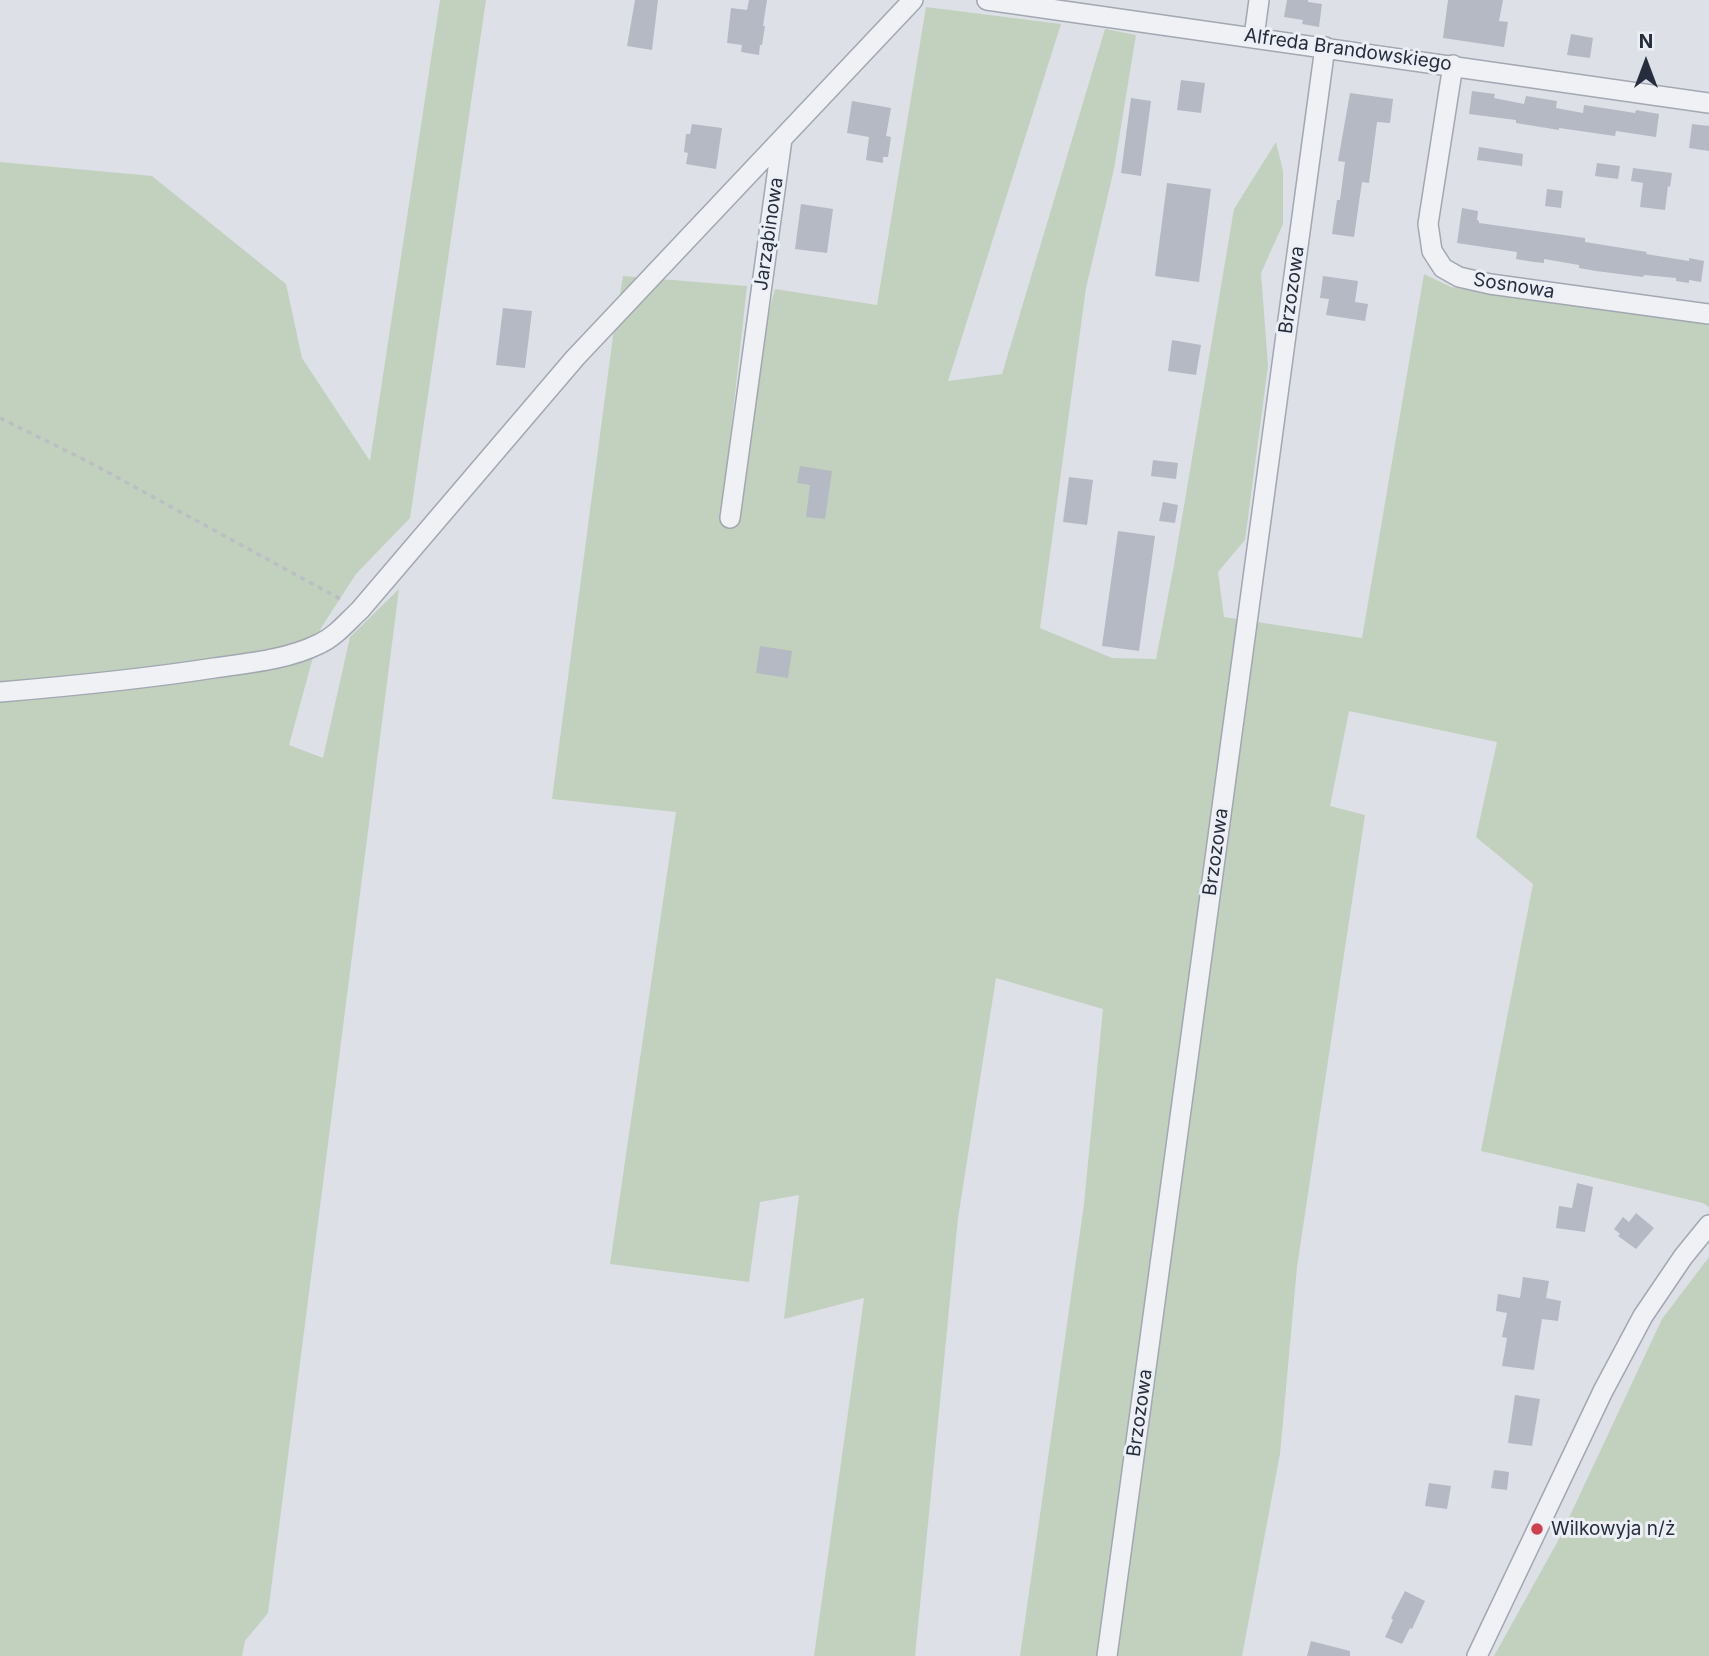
<!DOCTYPE html>
<meta charset="utf-8">
<style>
body{margin:0}
#map{position:relative;width:1709px;height:1656px;overflow:hidden;background:#dde0e7;font-family:Inter,sans-serif}
canvas{display:block}
.north{position:absolute;left:1611px;top:28px;width:70px;height:70px;-webkit-text-stroke:5px #eceff5;paint-order:stroke;rotate:0deg;font-size:19px;font-weight:700;line-height:28px;text-align:center;color:#262e3d}
.north::after{content:'';display:block;margin:auto;width:24px;height:32px;background:#262e3d;clip-path:polygon(50% 0,100% 100%,50% 72%,0 100%)}
</style>
<div id="map">
<canvas width="1709" height="1656"></canvas>
<div class="north">N</div>
</div>
<script>
const c = document.querySelector('canvas').getContext('2d');
c.lineJoin = 'round';
function fillPath(path, color) { c.fillStyle = color; c.fill(path, 'evenodd'); }
function strokePath(path, color, width, dash) { c.strokeStyle = color; c.lineWidth = width; c.lineCap = dash ? 'butt' : 'round'; c.setLineDash(dash || []); c.stroke(path); }
function drawText(font, color, halo, rows, align = 'center') {
  c.font = font + ' Inter,sans-serif'; c.lineWidth = 6; c.setLineDash([]); c.textBaseline = 'middle'; c.strokeStyle = halo; c.fillStyle = color; for (const [text, x, y, turn = 0] of rows) {
    c.save(); c.translate(x, y); c.rotate((+turn || 0) * Math.PI / 180); c.textAlign = isNaN(turn) ? turn : align; if (halo) c.strokeText(text, 0, 0); c.fillText(text, 0, 0); c.restore();
  }
}
const green = new Path2D(`
 M 440,0 L 486,0 L 410,518 L 356,574 L 321,628 L 289,745 L 323,758 L 350,637 L 399,589 L 268,1613 L 245,1641 L 242,1656 L 0,1656 L 0,162 L 152,176 L 286,284 L 302,358 L 370,461 Z
 M 926,7 L 1061,24 L 948,381 L 1002,374 L 1105,29 L 1136,35 L 1114,169 L 1086,288 L 1040,628 L 1112,658 L 1156,659 L 1174,565 L 1234,209 L 1276,142 L 1283,171 L 1283,224 L 1261,273 L 1268,366 L 1245,540 L 1218,572 L 1224,617 L 1362,638 L 1424,274 L 1451,287 L 1709,324 L 1709,1207 L 1703,1203 L 1481,1151 L 1533,884 L 1476,837 L 1497,742 L 1349,711 L 1330,806 L 1365,815 L 1297,1267 L 1280,1454 L 1242,1656 L 1020,1656 L 1084,1204 L 1103,1009 L 996,978 L 958,1218 L 915,1656 L 814,1656 L 864,1298 L 784,1319 L 799,1195 L 760,1202 L 749,1282 L 610,1264 L 676,812 L 552,799 L 613,336 L 623,276 L 747,286 L 728,457 L 775,289 L 877,305 Z
 M 1709,1257 L 1709,1656 L 1494,1656 L 1559,1539 L 1662,1319 Z`);
const building = new Path2D(`
 M 635,0 L 658,0 L 652,50 L 627,46 Z
 M 749,0 L 767,0 L 763,26 L 765,26 L 762,45 L 760,45 L 759,55 L 741,52 L 742,45 L 727,43 L 731,8 L 747,10 Z
 M 1287,0 L 1308,0 L 1308,2 L 1322,4 L 1319,27 L 1302,24 L 1303,20 L 1284,17 Z
 M 1448,0 L 1503,0 L 1499,21 L 1508,22 L 1504,47 L 1443,38 Z
 M 1571,34 L 1593,38 L 1590,58 L 1567,55 Z
 M 1181,80 L 1205,83 L 1201,113 L 1177,110 Z
 M 1472,91 L 1495,94 L 1494,98 L 1524,104 L 1526,96 L 1557,101 L 1556,108 L 1583,113 L 1584,105 L 1635,113 L 1636,110 L 1659,114 L 1656,137 L 1616,131 L 1615,136 L 1559,128 L 1559,130 L 1516,123 L 1516,120 L 1469,114 Z
 M 1350,93 L 1393,99 L 1390,123 L 1377,122 L 1369,183 L 1362,182 L 1354,237 L 1332,234 L 1337,200 L 1340,200 L 1345,162 L 1338,161 Z
 M 1131,98 L 1151,101 L 1141,176 L 1121,173 Z
 M 852,101 L 891,108 L 886,136 L 891,137 L 888,157 L 883,157 L 883,163 L 866,160 L 869,137 L 847,133 Z
 M 692,124 L 722,128 L 716,169 L 686,164 L 688,153 L 684,152 L 686,134 L 690,134 Z
 M 1692,124 L 1709,126 L 1709,151 L 1689,148 Z
 M 1479,147 L 1523,154 L 1522,166 L 1477,160 Z
 M 1597,163 L 1620,166 L 1618,179 L 1595,176 Z
 M 1633,168 L 1672,173 L 1670,187 L 1668,186 L 1665,210 L 1640,207 L 1643,183 L 1631,181 Z
 M 1167,183 L 1211,189 L 1199,282 L 1155,276 Z
 M 1547,189 L 1563,191 L 1561,208 L 1545,206 Z
 M 801,204 L 833,209 L 827,253 L 795,249 Z
 M 1462,208 L 1478,211 L 1477,220 L 1479,221 L 1479,223 L 1585,238 L 1585,242 L 1647,252 L 1646,254 L 1689,261 L 1689,258 L 1704,261 L 1701,282 L 1689,280 L 1689,283 L 1676,281 L 1676,278 L 1644,275 L 1643,277 L 1596,271 L 1579,268 L 1579,265 L 1544,259 L 1544,263 L 1534,262 L 1516,259 L 1517,252 L 1457,243 Z
 M 1323,276 L 1358,281 L 1355,302 L 1368,304 L 1365,321 L 1326,315 L 1329,299 L 1320,298 Z
 M 503,308 L 532,311 L 525,368 L 496,365 Z
 M 1172,340 L 1201,345 L 1196,375 L 1168,371 Z
 M 1153,460 L 1178,463 L 1176,479 L 1151,476 Z
 M 800,466 L 832,471 L 825,519 L 806,517 L 810,485 L 797,483 Z
 M 1069,477 L 1093,480 L 1087,525 L 1063,522 Z
 M 1163,502 L 1178,505 L 1175,523 L 1159,521 Z
 M 1118,531 L 1155,536 L 1139,651 L 1102,646 Z
 M 760,646 L 792,651 L 788,678 L 756,673 Z
 M 1577,1183 L 1593,1187 L 1585,1232 L 1556,1228 L 1559,1206 L 1572,1208 Z
 M 1636,1213 L 1654,1228 L 1636,1249 L 1618,1236 L 1620,1234 L 1614,1229 L 1623,1217 L 1629,1222 Z
 M 1523,1277 L 1549,1281 L 1546,1298 L 1561,1301 L 1558,1321 L 1542,1319 L 1534,1370 L 1502,1366 L 1507,1338 L 1502,1337 L 1507,1313 L 1496,1311 L 1498,1294 L 1520,1298 Z
 M 1515,1395 L 1540,1399 L 1532,1446 L 1508,1443 Z
 M 1494,1470 L 1509,1472 L 1507,1490 L 1491,1488 Z
 M 1429,1483 L 1451,1486 L 1447,1509 L 1425,1506 Z
 M 1405,1591 L 1425,1601 L 1412,1629 L 1410,1628 L 1402,1644 L 1385,1637 L 1393,1620 L 1391,1618 Z
 M 1311,1641 L 1350,1651 L 1350,1656 L 1307,1656 Z`);
const path = new Path2D(`
 M 0,418 L 87,461 L 344,601`);
const minor = new Path2D(`
 M 987,0 L 1709,103
 M 1254,37 L 1259,0
 M 1453,65 L 1428,224 L 1432,251 L 1443,268 L 1459,277 L 1490,284 L 1709,314
 M 730,518 L 782,139
 M 0,692 C 72,686 143,679 214,668 C 249,663 286,660 319,644 C 335,637 347,622 360,610 L 575,358 L 913,0
 M 1107,1656 L 1325,47
 M 1477,1656 L 1603,1391 L 1643,1316 L 1683,1257 L 1709,1225`);
const markers = [
 [1537,1529,7,"#ce404f"]
];
const streetNames = [
 ["Alfreda Brandowskiego",1348,50,8],
 ["Jarząbinowa",769,234,-82],
 ["Sosnowa",1514,286,9],
 ["Brzozowa",1292,290,-82],
 ["Brzozowa",1216,852,-82],
 ["Brzozowa",1140,1413,-82]
];
const poiNames = [
 ["Wilkowyja n/ż",1551,1529]
];
fillPath(green, '#c2d1be');
fillPath(building, '#b4b9c4');
strokePath(minor, '#a2a7b1', 22);
strokePath(path, '#bbbec5', 3.5, [5, 5]);
strokePath(minor, '#eff1f5', 19);
for (const [x, y, r, color] of markers) { const dot = new Path2D(); dot.arc(x, y, r, 0, 2 * Math.PI); c.fillStyle = color; c.fill(dot); strokePath(dot, '#eceff5', 2.5); }
drawText('19px', '#262e3d', '#eceff5', streetNames);
drawText('19px', '#262e3d', '#eceff5', poiNames, 'left');
</script>
